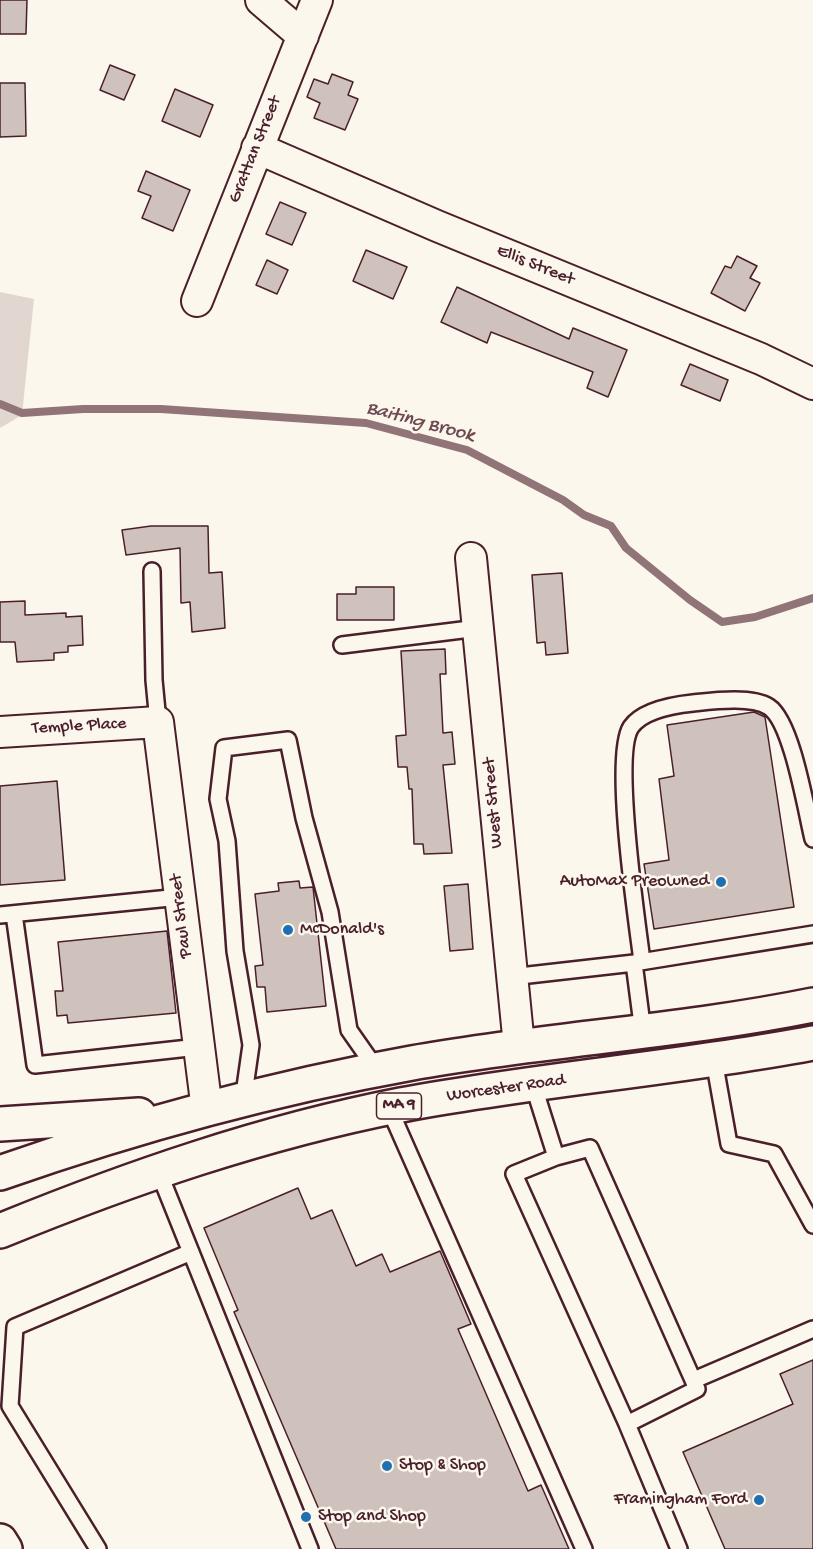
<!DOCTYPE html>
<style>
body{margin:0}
canvas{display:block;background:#fbf7ec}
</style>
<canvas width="813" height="1549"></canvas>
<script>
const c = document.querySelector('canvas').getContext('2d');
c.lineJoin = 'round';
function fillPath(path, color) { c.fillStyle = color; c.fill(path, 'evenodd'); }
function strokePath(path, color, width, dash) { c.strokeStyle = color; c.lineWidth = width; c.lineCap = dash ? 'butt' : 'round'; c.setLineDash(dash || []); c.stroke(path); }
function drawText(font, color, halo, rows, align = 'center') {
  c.font = font + ' "Gochi Hand",sans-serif'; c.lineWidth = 5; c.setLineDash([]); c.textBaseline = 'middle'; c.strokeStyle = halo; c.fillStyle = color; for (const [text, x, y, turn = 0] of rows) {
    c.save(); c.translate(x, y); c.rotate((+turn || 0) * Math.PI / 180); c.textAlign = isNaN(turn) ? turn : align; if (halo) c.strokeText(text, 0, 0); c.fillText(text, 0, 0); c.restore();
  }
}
const green = new Path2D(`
 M 0,292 L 34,299 L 22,415 L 0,428 Z`);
const stream = new Path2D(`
 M 0,404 L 22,413 L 83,409 L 161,409 L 366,423 L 467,450 L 563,500 L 584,515 L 611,526 L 626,548 L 690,600 L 722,622 L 755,617 L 813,598`);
const building = new Path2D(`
 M 0,0 L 27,0 L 26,34 L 0,34 Z
 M 110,65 L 135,75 L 124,100 L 100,90 Z
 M 332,74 L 353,82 L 348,95 L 358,99 L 345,130 L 314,118 L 320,103 L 307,97 L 314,79 L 328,84 Z
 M 0,83 L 25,83 L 26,136 L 0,137 Z
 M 175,89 L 213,105 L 200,137 L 162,121 Z
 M 146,171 L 190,190 L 173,231 L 142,218 L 151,196 L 138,191 Z
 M 280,202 L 306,213 L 292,245 L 266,234 Z
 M 366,250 L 407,267 L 393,299 L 353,281 Z
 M 737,256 L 757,266 L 750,278 L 760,283 L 745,311 L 711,293 L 725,266 L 731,268 Z
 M 267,260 L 288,270 L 277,294 L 256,285 Z
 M 457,287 L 569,339 L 573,328 L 627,350 L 608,397 L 587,388 L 593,372 L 491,332 L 487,343 L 441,322 Z
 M 690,364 L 728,380 L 720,401 L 681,385 Z
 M 151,526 L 208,526 L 209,573 L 222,572 L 225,628 L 192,632 L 190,602 L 181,603 L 180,548 L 126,555 L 122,530 Z
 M 562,573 L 568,653 L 546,655 L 545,642 L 537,643 L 532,575 Z
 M 356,587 L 394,587 L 394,620 L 337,620 L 337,594 L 356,594 Z
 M 25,601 L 25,615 L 66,613 L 66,617 L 82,616 L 83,645 L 68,646 L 68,652 L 54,653 L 54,660 L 17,662 L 15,642 L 0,642 L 0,602 Z
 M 445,649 L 446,674 L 440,674 L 443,733 L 452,732 L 455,764 L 443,765 L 452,853 L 424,854 L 423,844 L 414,844 L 412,789 L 409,789 L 407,767 L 398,767 L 396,736 L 406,735 L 401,651 Z
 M 754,712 L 765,717 L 794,907 L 654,929 L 644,864 L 669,860 L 659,779 L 674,776 L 667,725 Z
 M 57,781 L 65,880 L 0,885 L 0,786 Z
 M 299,881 L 300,888 L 313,887 L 326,1006 L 267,1012 L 265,987 L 257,987 L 255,966 L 263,965 L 255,894 L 279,891 L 278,883 Z
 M 468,884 L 473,949 L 450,951 L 444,886 Z
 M 167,931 L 176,1013 L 68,1023 L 67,1015 L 57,1016 L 55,991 L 63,991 L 58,942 Z
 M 298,1188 L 311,1219 L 332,1210 L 356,1266 L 382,1254 L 390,1272 L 440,1251 L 471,1324 L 458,1329 L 528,1491 L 541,1485 L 569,1549 L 336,1549 L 234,1312 L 238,1310 L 204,1228 Z
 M 813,1360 L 813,1549 L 725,1549 L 683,1452 L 793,1404 L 780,1374 Z`);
const service = new Path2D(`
 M 152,571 L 154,680 L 158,722
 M 342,645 L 478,628
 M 14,914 L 35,1065 L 198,1047
 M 0,915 L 180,897
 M 642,961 C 637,921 612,756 631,727 C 643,710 674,705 693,703 C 713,701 752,696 769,707 C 792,722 806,810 813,839
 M 634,963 L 813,934
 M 511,977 L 634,963 L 643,1032
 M 714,1060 L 729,1144 L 774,1154 L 813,1225
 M 533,1084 L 556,1157 L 514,1174 L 627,1424 L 679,1549
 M 243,1101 L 251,1045 L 235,951 L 227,841 L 218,799 L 224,748 L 288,740 L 304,818 L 330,912 L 349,1030 L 377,1070
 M 389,1108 L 584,1549
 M 556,1157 L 590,1148 L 697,1389 L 627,1424
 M 158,1170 L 310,1549
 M 694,1380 L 813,1329
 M 98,1549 L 10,1406 L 15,1327 L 191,1252`);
const minor = new Path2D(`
 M 261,0 L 303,36
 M 257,148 L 437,226 L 761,359 L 813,384
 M 197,301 L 317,0
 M 471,558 L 519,1046
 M 0,732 L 158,722 L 207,1110`);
const tertiary = new Path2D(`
 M 0,1541 L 5,1549`);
const trunk = new Path2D(`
 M 0,1124 L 139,1115
 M 0,1173 C 134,1126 273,1088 412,1063 C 545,1039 681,1032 813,1005
 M 0,1231 C 130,1178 263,1132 401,1105 C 538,1079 676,1069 813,1043`);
const markers = [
 [721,882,6,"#1f6fb2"],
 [288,930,6,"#1f6fb2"],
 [387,1466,6,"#1f6fb2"],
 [759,1500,6,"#1f6fb2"],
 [306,1517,6,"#1f6fb2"]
];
const shields = [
 [399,1106,45]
];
const shieldNames = [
 ["MA 9",399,1106]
];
const streetNames = [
 ["Grattan Street",256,150,-68],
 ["Ellis Street",535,266,22],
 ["Temple Place",79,727,-3],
 ["West Street",494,803,-95],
 ["Paul Street",182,916,-97],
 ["Worcester Road",506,1089,-8]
];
const poiNames = [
 ["AutoMax Preowned",709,882,"right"],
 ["McDonald's",300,930],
 ["Stop & Shop",399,1466],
 ["Framingham Ford",747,1500,"right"],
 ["Stop and Shop",318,1517]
];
const waterNames = [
 ["Baiting Brook",420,423,15]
];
fillPath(green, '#e2d7d0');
strokePath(stream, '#907477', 8);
fillPath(building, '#cfc2bc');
strokePath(building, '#4a1f2b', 1.5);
strokePath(service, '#4a1f2b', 20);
strokePath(minor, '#4a1f2b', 34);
strokePath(tertiary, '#4a1f2b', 38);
strokePath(trunk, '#4a1f2b', 38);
strokePath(service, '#fbf7ec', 15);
strokePath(minor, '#fbf7ec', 30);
strokePath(tertiary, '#fbf7ec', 33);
strokePath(trunk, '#fbf7ec', 33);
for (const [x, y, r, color] of markers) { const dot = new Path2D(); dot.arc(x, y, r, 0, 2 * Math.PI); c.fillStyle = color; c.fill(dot); strokePath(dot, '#fbf7ec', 2); }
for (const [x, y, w] of shields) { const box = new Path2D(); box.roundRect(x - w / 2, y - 13, w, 26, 4.5); c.fillStyle = '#fbf7ec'; c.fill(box); strokePath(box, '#4a1f2b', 1.5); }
drawText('bold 16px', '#4a1f2b', null, shieldNames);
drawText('18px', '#4a1f2b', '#fbf7ec', streetNames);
drawText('18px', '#4a1f2b', '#fbf7ec', poiNames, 'left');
drawText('italic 20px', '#6d4a51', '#fbf7ec', waterNames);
</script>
